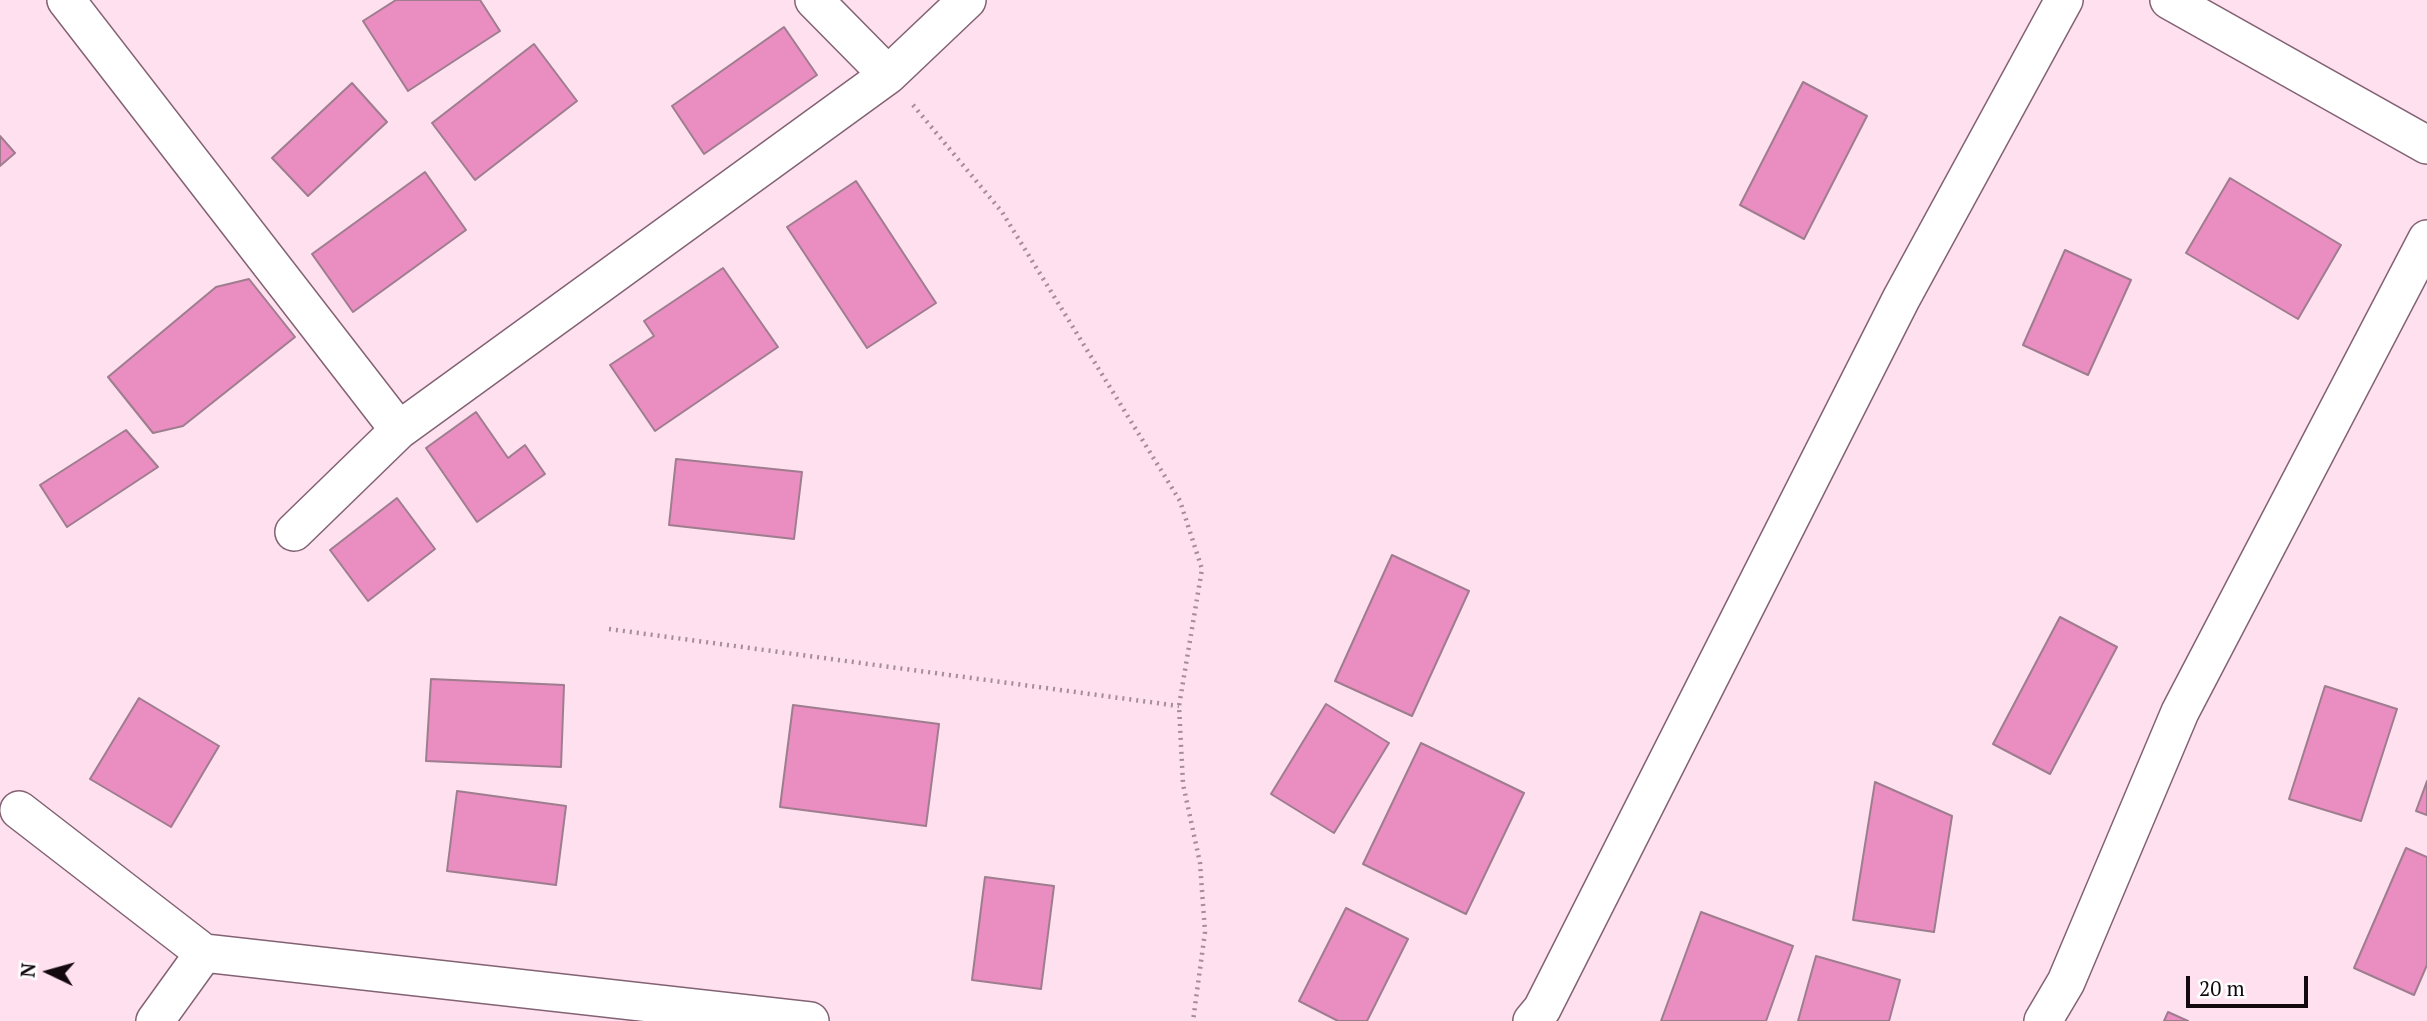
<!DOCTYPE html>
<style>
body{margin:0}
#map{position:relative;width:2427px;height:1021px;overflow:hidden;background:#fee0ef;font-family:"PT Serif",serif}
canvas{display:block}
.north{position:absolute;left:14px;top:937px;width:70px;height:70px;-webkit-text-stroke:5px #fff;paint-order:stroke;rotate:275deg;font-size:19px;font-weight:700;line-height:28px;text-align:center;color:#13080e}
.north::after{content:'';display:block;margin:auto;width:24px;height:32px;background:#13080e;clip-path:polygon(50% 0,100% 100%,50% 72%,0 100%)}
.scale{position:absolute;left:2186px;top:976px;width:122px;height:32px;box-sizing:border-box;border:4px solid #13080e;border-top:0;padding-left:9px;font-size:21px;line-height:24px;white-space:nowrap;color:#13080e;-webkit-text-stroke:5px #fff;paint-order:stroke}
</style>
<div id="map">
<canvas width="2427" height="1021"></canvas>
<div class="north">N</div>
<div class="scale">20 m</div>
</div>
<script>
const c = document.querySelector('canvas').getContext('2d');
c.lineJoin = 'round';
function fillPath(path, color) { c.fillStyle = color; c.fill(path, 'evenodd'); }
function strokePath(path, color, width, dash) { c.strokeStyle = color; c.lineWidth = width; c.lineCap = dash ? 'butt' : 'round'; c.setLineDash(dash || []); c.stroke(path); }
const building = new Path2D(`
 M 396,0 L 480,0 L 500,31 L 408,91 L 363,21 Z
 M 784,27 L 817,75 L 704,154 L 672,106 Z
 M 534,44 L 577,101 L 475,180 L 432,123 Z
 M 1803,82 L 1867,116 L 1804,239 L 1740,205 Z
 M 352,83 L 387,122 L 308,196 L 272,158 Z
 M 0,136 L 15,153 L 0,166 Z
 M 425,172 L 466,230 L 353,312 L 312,254 Z
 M 2230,178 L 2341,245 L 2298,319 L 2186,253 Z
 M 856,181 L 936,303 L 867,348 L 787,227 Z
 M 2065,250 L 2131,280 L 2088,375 L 2023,345 Z
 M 723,268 L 778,347 L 655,431 L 610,365 L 654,336 L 644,321 Z
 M 249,279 L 295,337 L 183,426 L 153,433 L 108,377 L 216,287 Z
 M 476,412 L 508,458 L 525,445 L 545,474 L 477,522 L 426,448 Z
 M 126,430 L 158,467 L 67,527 L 40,485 Z
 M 676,459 L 802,472 L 794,539 L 669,525 Z
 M 397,498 L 435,549 L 368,601 L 330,550 Z
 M 1392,555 L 1469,591 L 1412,716 L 1335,681 Z
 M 2060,617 L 2117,647 L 2050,774 L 1993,744 Z
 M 431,679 L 564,685 L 561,767 L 426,761 Z
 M 2325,686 L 2397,709 L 2361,821 L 2289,799 Z
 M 139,698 L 219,746 L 171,827 L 90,779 Z
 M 1326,704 L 1389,743 L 1334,833 L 1271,794 Z
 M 793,705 L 939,724 L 926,826 L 780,807 Z
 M 1421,743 L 1524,793 L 1466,914 L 1363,864 Z
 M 2427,781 L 2427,815 L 2416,811 Z
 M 1875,782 L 1952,816 L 1934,932 L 1853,920 Z
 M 457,791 L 566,806 L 556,885 L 447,871 Z
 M 2406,848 L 2427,857 L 2427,965 L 2414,995 L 2354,968 Z
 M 985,877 L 1054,886 L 1041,989 L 972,980 Z
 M 1346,908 L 1408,939 L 1367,1021 L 1338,1021 L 1299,1001 Z
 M 1701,912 L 1793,946 L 1766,1021 L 1661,1021 Z
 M 1816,956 L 1900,980 L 1889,1021 L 1798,1021 Z
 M 2168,1012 L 2188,1021 L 2164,1021 Z`);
const path = new Path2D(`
 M 913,105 L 1002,212 L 1180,501 L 1202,569 L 1179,706 L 1183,784 L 1200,863 L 1205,932 L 1193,1021
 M 609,629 L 1179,706`);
const street = new Path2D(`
 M 66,0 L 399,430
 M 814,0 L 888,75
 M 2169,0 L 2427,145
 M 294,532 L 399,430 L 888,75 L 967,0
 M 19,810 L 204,953 L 810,1021
 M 155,1021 L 204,953
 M 1532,1021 L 1542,1009 L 1901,299 L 2064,0
 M 2043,1021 L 2066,982 L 2180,712 L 2427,239`);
fillPath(building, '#ea8dc1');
strokePath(building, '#9e7d8e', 2);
strokePath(street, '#826273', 40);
strokePath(path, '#a48d98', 4.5, [2, 5]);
strokePath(street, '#fff', 37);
</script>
